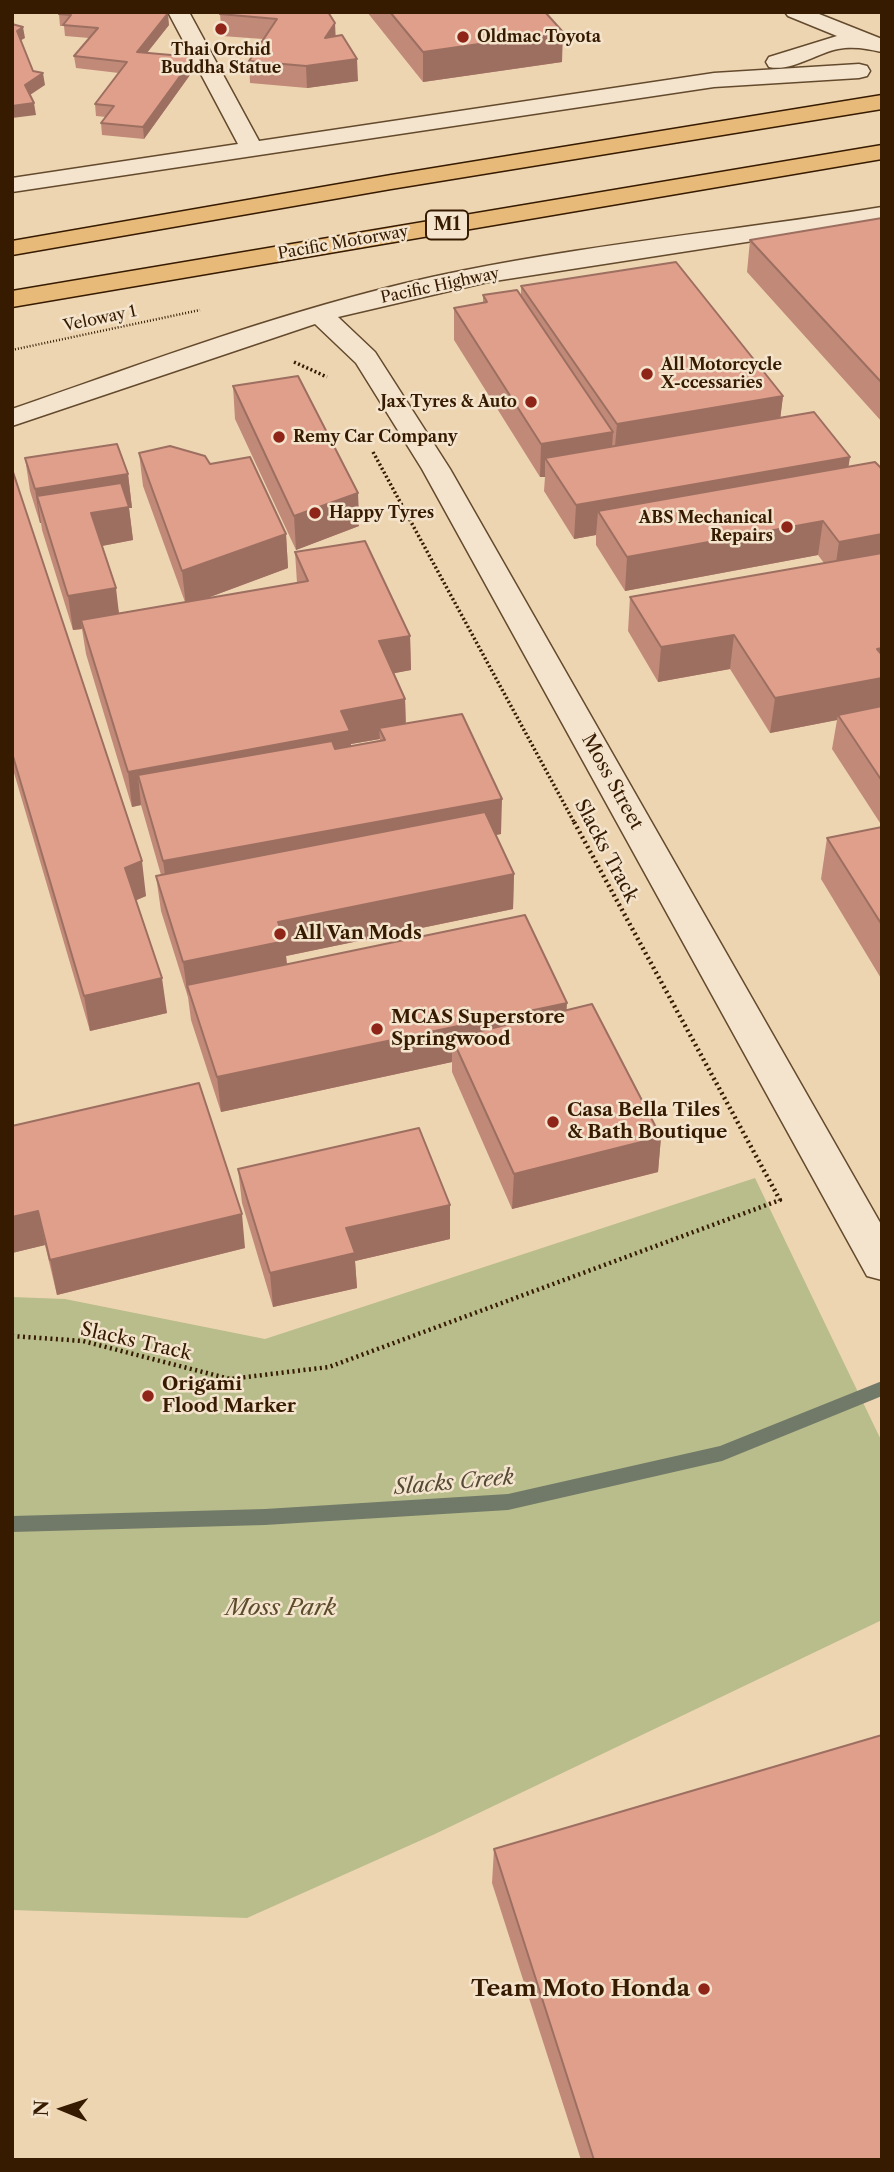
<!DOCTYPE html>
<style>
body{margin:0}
#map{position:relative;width:894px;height:2172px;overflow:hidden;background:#eed5b2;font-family:"Libre Caslon Text",serif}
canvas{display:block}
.frame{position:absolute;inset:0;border:14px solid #361b01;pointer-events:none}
.north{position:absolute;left:28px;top:2074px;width:70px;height:70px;-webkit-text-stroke:5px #f4e4cd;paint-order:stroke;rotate:272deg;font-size:19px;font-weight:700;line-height:28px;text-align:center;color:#361b01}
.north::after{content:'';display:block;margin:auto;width:24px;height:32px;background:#361b01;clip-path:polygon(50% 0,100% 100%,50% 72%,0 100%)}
</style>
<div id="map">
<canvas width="894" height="2172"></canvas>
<div class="frame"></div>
<div class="north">N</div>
</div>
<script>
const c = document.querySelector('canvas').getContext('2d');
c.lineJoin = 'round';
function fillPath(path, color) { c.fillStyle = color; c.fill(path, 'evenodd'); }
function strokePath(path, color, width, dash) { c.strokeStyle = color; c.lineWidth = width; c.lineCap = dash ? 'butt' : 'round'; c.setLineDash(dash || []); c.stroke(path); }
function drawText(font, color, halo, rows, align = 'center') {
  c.font = font + ' "Libre Caslon Text",serif'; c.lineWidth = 5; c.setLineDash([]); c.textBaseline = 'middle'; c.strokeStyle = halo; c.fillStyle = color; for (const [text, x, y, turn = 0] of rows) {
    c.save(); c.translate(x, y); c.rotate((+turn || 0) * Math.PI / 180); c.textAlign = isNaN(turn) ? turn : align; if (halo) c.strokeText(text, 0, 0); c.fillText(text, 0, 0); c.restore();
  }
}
const green = new Path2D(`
 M 755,1178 L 882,1442 L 882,1620 L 435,1834 L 247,1918 L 12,1910 L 12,1297 L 65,1299 L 265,1339 Z`);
const stream = new Path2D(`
 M 882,1381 L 882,1396 L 722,1461 L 508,1510 L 265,1525 L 12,1532 L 12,1516 L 265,1509 L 508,1494 L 720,1446 Z`);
const pathFar2 = new Path2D(`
 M 12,350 L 200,310`);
const pathFar1 = new Path2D(`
 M 294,362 L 327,377
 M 373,452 L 574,822`);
const path = new Path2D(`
 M 12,1336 L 83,1341 L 230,1379 L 329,1367 L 780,1200 L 573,820`);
const minor = new Path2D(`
 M 168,12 L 189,12 L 259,141 L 714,73 L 859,64 L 867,66 L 870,71 L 867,76 L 859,78 L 714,87 L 12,192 L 12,178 L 238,144 Z
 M 785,12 L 814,12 L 882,39 L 882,52 C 867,49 854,46 838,49 C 817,53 791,72 769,67 L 766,62 L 769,57 L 837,36 L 788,16 Z
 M 882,207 L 882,221 L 488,282 L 338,317 L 375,352 L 450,469 L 882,1226 L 882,1280 L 867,1276 L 422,469 L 356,363 L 315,324 L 12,426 L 12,409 C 151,361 288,309 432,277 C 580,245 732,231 882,207 Z`);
const highway = new Path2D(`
 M 882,95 L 882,109 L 391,189 L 12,255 L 12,241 L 391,175 Z
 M 882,145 L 882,159 L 12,307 L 12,291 Z`);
const wall = new Path2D(`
 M 367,12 L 545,12 L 562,62 L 423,82 Z
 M 59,14 L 169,25 L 147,53 L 195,68 L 144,139 L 102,135 L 101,123 L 106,117 L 96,116 L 95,104 L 119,73 L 76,68 L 74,56 L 89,38 L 65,36 L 64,26 L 60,26 Z
 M 220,14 L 335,23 L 335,36 L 358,81 L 307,88 L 250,83 L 249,61 L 263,39 L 222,36 Z
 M 882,218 L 882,422 L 747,272 L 750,240 Z
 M 521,286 L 783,396 L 780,418 L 848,466 L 882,469 L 882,826 L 832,749 L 837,720 L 770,733 L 730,669 L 658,682 L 628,631 L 630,597 L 824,563 L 818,555 L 625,591 L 596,545 L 596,535 L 574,539 L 544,491 L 545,477 L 540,477 L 454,340 L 454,308 L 483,303 L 483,295 L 521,296 Z
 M 233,386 L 358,493 L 359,526 L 296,550 L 235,419 Z
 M 139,453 L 210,464 L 286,534 L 288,568 L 204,599 L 297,583 L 295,552 L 410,636 L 411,670 L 394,673 L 405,699 L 406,724 L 501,834 L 496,835 L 514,874 L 513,909 L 286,956 L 287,964 L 567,1010 L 661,1137 L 658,1172 L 512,1209 L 452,1072 L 452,1062 L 221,1112 L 191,1020 L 188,997 L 161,911 L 156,876 L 161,875 L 141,805 L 132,807 L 86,654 L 82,629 L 73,630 L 42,530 L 41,523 L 40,523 L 30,491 L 25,458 L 128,474 L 132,508 L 129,508 L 133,540 L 102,546 L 119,613 L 185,602 L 143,486 ZM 380,739 L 380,741 L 351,746 L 351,744 Z
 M 12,469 L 146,896 L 136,900 L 167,1013 L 90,1031 L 12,766 Z
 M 882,827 L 882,980 L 821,879 L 827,838 Z
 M 12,1126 L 245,1248 L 57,1295 L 45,1245 L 12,1253 Z
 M 238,1169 L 450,1239 L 355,1261 L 357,1288 L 273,1307 L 242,1203 Z
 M 494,1849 L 882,2160 L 581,2160 L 492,1883 Z`);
const shadedWall = new Path2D(`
 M 168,13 L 169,25 L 138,64 L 137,52 Z
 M 335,23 L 336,44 L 325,38 Z
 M 23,27 L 25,38 L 18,42 L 17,31 Z
 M 563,32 L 562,62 L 423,82 L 423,52 Z
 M 194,57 L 195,68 L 144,139 L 143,127 Z
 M 357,59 L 358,81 L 307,88 L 306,66 Z
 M 43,73 L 45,85 L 27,97 L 25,85 Z
 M 34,103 L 36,115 L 12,118 L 12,106 Z
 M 783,396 L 779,429 L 614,457 L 617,424 Z
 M 613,432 L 611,465 L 545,458 L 545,477 L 540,477 L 541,444 Z
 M 850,457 L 845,490 L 598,511 L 596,535 L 574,539 L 576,505 Z
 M 128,474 L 132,508 L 129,508 L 133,540 L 96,547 L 37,496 L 41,523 L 40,523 L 35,489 Z
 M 358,493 L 359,526 L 296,550 L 294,516 Z
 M 823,521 L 818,555 L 625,591 L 627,557 Z
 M 286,534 L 288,568 L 186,606 L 182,571 Z
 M 882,534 L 882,567 L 834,576 L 839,542 Z
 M 116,588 L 120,622 L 81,620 L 82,629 L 73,630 L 68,596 Z
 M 734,635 L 730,669 L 658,682 L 661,647 Z
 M 410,636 L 411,670 L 380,676 L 379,641 Z
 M 882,648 L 882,712 L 838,715 L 837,720 L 770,733 L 775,698 L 877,649 Z
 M 405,699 L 406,734 L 379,728 L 380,739 L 351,744 L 351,766 L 138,775 L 141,805 L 132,807 L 128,772 L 341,711 Z
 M 502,799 L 501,834 L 168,896 L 163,861 Z
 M 142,861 L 146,896 L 130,903 L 125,868 Z
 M 514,874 L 513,909 L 286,956 L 288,976 L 187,985 L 188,997 L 183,962 L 278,922 Z
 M 162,978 L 167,1013 L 90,1031 L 84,996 Z
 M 567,1003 L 565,1038 L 452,1038 L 452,1062 L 221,1112 L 217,1077 Z
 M 661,1137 L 658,1172 L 512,1209 L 514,1174 Z
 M 450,1205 L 450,1239 L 355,1261 L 357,1288 L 273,1307 L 270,1273 L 346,1228 Z
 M 38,1211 L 45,1245 L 12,1253 L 12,1217 Z
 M 242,1214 L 245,1248 L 57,1295 L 50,1260 Z`);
const building = new Path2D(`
 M 60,12 L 168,13 L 137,52 L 194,57 L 143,127 L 101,123 L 114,106 L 95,104 L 127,62 L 74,56 L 98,28 L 63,25 L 71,15 L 59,14 Z
 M 222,12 L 328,12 L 335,23 L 325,38 L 342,35 L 357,59 L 306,66 L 249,61 L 277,19 L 220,14 Z
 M 390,12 L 545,12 L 563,32 L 423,52 Z
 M 12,24 L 23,27 L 17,31 L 33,71 L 43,73 L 25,85 L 34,103 L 12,106 Z
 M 882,218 L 882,383 L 750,240 Z
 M 676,262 L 783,396 L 617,424 L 521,286 Z
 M 517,290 L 613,432 L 541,444 L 454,308 L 487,302 L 483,295 Z
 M 298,376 L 358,493 L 294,516 L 233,386 Z
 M 814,412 L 850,457 L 576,505 L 545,458 Z
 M 117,444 L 128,474 L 35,489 L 25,458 Z
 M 170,446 L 205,456 L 210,464 L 250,457 L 286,534 L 182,571 L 139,453 Z
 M 875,462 L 882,469 L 882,534 L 839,542 L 823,521 L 627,557 L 598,511 Z
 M 12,469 L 142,861 L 125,868 L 162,978 L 84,996 L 12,753 Z
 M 121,483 L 129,507 L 91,513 L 116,588 L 68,596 L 37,496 Z
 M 365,541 L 410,636 L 379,641 L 405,699 L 341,711 L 350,731 L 128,772 L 81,620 L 308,581 L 295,552 Z
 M 882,553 L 882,648 L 877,649 L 882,655 L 882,678 L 775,698 L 734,635 L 661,647 L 630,597 Z
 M 882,706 L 882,781 L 838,715 Z
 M 462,714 L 502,799 L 163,861 L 138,775 L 332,741 L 335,749 L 385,740 L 379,728 Z
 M 485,812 L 514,874 L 278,922 L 285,941 L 183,962 L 156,876 Z
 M 882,827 L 882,925 L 827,838 Z
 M 525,915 L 567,1003 L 217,1077 L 187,985 Z
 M 592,1004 L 661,1137 L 514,1174 L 452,1038 Z
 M 199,1083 L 242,1214 L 50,1260 L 38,1211 L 12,1217 L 12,1126 Z
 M 419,1128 L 450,1205 L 346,1228 L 355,1253 L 270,1273 L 238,1169 Z
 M 882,1735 L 882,2160 L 594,2160 L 494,1849 Z`);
const markers = [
 [221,29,7,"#8f2418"],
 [463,37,7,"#8f2418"],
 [647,374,7,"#8f2418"],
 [531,402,7,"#8f2418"],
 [279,437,7,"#8f2418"],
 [315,513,7,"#8f2418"],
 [787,527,7,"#8f2418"],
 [280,934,7,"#8f2418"],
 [377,1029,7,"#8f2418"],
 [553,1122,7,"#8f2418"],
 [148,1396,7,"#8f2418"],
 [704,1989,7,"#8f2418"]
];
const farPoinames = [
 ["Oldmac Toyota",477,37],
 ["Thai Orchid",221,50,"center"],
 ["Buddha Statue",221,68,"center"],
 ["All Motorcycle",661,365],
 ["X-ccessaries",661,383],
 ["Jax Tyres & Auto",517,402,"right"],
 ["Remy Car Company",293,437],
 ["Happy Tyres",329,513],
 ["ABS Mechanical",773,518,"right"],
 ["Repairs",773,536,"right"]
];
const farStreetnames = [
 ["Pacific Motorway",343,243,-10],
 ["Pacific Highway",440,286,-12],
 ["Veloway 1",100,319,-12]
];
const shields = [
 [447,225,42]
];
const shieldNames = [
 ["M1",447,225]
];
const streetNames = [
 ["Moss Street",612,782,61],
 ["Slacks Track",606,851,62],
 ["Slacks Track",136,1342,13]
];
const poiNames = [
 ["All Van Mods",294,934],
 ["MCAS Superstore",391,1018],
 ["Springwood",391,1040],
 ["Casa Bella Tiles",567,1111],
 ["& Bath Boutique",567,1133],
 ["Origami",162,1385],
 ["Flood Marker",162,1407]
];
const waterNames = [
 ["Slacks Creek",454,1483,-5]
];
const nearParknames = [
 ["Moss Park",281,1608]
];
const nearPoinames = [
 ["Team Moto Honda",690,1989]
];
fillPath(green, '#b9bd8c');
fillPath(stream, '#717a68');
strokePath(minor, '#644a2d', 3);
strokePath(highway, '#361b01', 3);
strokePath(pathFar2, '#361b01', 2.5, [1, 2]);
strokePath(pathFar1, '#361b01', 3.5, [2, 2.5]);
strokePath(path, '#361b01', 4.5, [2, 3.5]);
fillPath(minor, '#f4e4cd');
fillPath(highway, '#e7ba79');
fillPath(wall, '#c18978');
fillPath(shadedWall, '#9d6f61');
fillPath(building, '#e09f8b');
strokePath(building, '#9d6f61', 2);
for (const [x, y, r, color] of markers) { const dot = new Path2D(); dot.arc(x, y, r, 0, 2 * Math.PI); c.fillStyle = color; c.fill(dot); strokePath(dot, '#f4e4cd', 2.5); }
drawText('bold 16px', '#361b01', '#f4e4cd', farPoinames, 'left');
drawText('16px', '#361b01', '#f4e4cd', farStreetnames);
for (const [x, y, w] of shields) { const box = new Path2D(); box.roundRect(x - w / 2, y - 14.5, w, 29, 5); c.fillStyle = '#f4e4cd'; c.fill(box); strokePath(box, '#361b01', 2); }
drawText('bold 18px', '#361b01', null, shieldNames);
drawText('19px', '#361b01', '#f4e4cd', streetNames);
drawText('bold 19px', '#361b01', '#f4e4cd', poiNames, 'left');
drawText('italic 21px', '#544a35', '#f4e4cd', waterNames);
drawText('italic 23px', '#5d4c2b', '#f4e4cd', nearParknames);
drawText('bold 23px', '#361b01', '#f4e4cd', nearPoinames, 'right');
</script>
